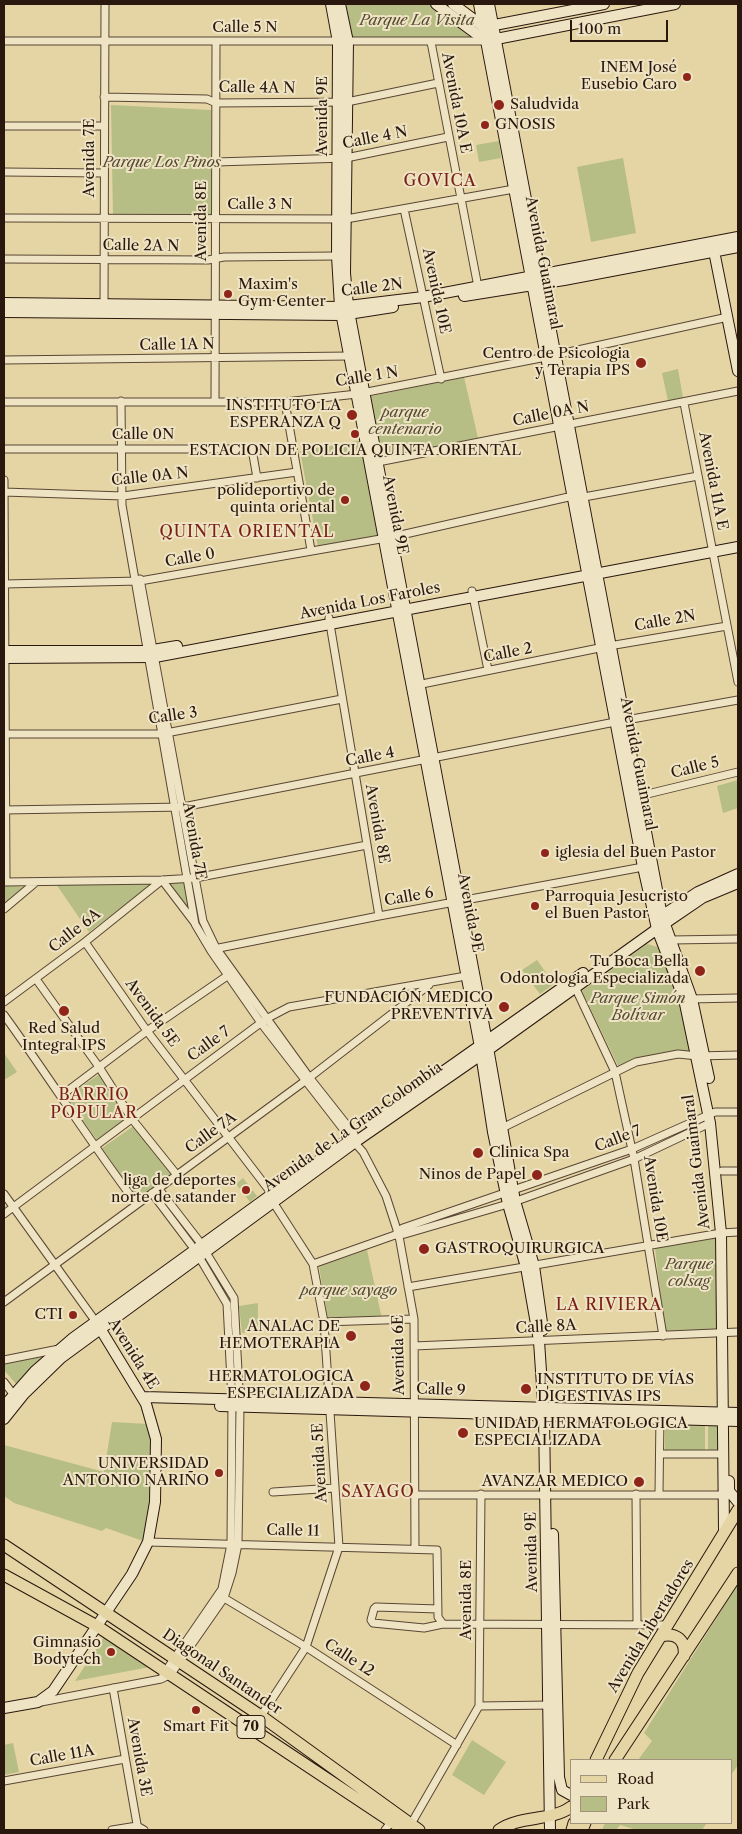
<!DOCTYPE html>
<meta charset="utf-8">
<style>
body{margin:0}
#map{position:relative;width:742px;height:1834px;overflow:hidden;background:#e5d5a4;font-family:"Libre Caslon Text",serif}
canvas{display:block}
.frame{position:absolute;inset:0;border:5px solid #2a170e;pointer-events:none}
.legend{position:absolute;left:570px;top:1759px;width:162px;height:65px;box-sizing:border-box;background:#eee4c4;border:1px solid #a0927b;margin:0;padding:6px 9px;list-style:none;font-size:15px;color:#2a170e}
.legend li{display:flex;align-items:center;gap:10px;height:25px}
.legend b{width:25px;border:1px solid #a0927b}
.scale{position:absolute;left:570px;top:20px;width:98px;height:22px;box-sizing:border-box;border:2px solid #2a170e;border-top:0;padding-left:6px;font-size:15px;line-height:18px;white-space:nowrap;color:#2a170e;-webkit-text-stroke:4px #eee4c4;paint-order:stroke}
</style>
<div id="map">
<canvas width="742" height="1834"></canvas>
<div class="frame"></div>
<ul class="legend">
<li><b style="height:6px;background:#e5d5a4"></b>Road</li>
<li><b style="height:14px;background:#b6bd85"></b>Park</li>
</ul>
<div class="scale">100 m</div>
</div>
<script>
const c = document.querySelector('canvas').getContext('2d');
c.lineJoin = 'round';
function fillPath(path, color) { c.fillStyle = color; c.fill(path, 'evenodd'); }
function strokePath(path, color, width, dash) { c.strokeStyle = color; c.lineWidth = width; c.lineCap = dash ? 'butt' : 'round'; c.setLineDash(dash || []); c.stroke(path); }
function drawText(font, color, halo, rows, align = 'center') {
  c.font = font + ' "Libre Caslon Text",serif'; c.lineWidth = 4; c.setLineDash([]); c.textBaseline = 'middle'; c.strokeStyle = halo; c.fillStyle = color; for (const [text, x, y, turn = 0] of rows) {
    c.save(); c.translate(x, y); c.rotate((+turn || 0) * Math.PI / 180); c.textAlign = isNaN(turn) ? turn : align; if (halo) c.strokeText(text, 0, 0); c.fillText(text, 0, 0); c.restore();
  }
}
const green = new Path2D(`
 M 346,4 L 433,4 L 478,36 L 473,39 L 352,37 Z
 M 111,105 L 211,110 L 212,216 L 113,216 Z
 M 499,141 L 501,158 L 479,162 L 476,145 Z
 M 623,158 L 636,233 L 591,242 L 577,167 Z
 M 678,369 L 683,398 L 668,401 L 662,373 Z
 M 464,377 L 478,438 L 380,458 L 367,397 Z
 M 369,439 L 387,535 L 318,547 L 300,451 Z
 M 738,780 L 738,808 L 723,813 L 717,786 Z
 M 184,882 L 189,912 L 168,883 Z
 M 153,883 L 89,932 L 56,884 Z
 M 4,885 L 25,887 L 4,906 Z
 M 647,944 L 662,948 L 680,997 L 692,1053 L 655,1056 L 621,1072 L 582,991 Z
 M 537,960 L 554,984 L 540,994 L 522,970 Z
 M 4,1053 L 17,1072 L 4,1080 Z
 M 101,1073 L 135,1120 L 100,1144 L 66,1097 Z
 M 138,1123 L 176,1177 L 141,1204 L 102,1148 Z
 M 243,1178 L 257,1196 L 250,1202 L 236,1184 Z
 M 718,1236 L 720,1331 L 665,1334 L 655,1248 Z
 M 367,1250 L 382,1319 L 328,1320 L 319,1266 Z
 M 258,1303 L 258,1332 L 242,1333 L 239,1306 Z
 M 46,1355 L 16,1384 L 4,1370 L 4,1363 Z
 M 665,1420 L 705,1420 L 705,1452 L 665,1452 Z
 M 708,1421 L 719,1421 L 719,1452 L 708,1453 Z
 M 112,1422 L 148,1424 C 157,1468 154,1498 143,1541 L 106,1528 L 102,1531 L 14,1503 L 4,1496 L 4,1445 L 104,1472 Z
 M 738,1584 L 738,1765 L 731,1775 L 731,1760 L 638,1760 L 652,1741 L 644,1733 Z
 M 104,1637 L 150,1667 L 75,1681 Z
 M 472,1740 L 506,1762 L 484,1795 L 452,1775 Z
 M 13,1743 L 19,1772 L 4,1775 L 4,1745 Z
 M 605,1823 L 706,1823 L 706,1824 L 702,1830 L 637,1830 L 620,1825 L 616,1830 L 602,1830 Z`);
const street = new Path2D(`
 M 4,41 L 486,41
 M 431,42 L 478,287
 M 104,97 L 207,99 L 216,103 L 347,102 L 438,83
 M 4,126 L 104,126
 M 216,162 L 346,158 L 448,137
 M 4,172 L 104,173
 M 404,209 L 441,379
 M 4,218 L 346,219 L 514,189
 M 4,259 L 208,260 L 224,257 L 337,256
 M 104,308 L 105,4
 M 4,360 L 350,356
 M 121,401 L 122,505 L 195,924 L 211,951 L 261,1023 L 347,1134 L 363,1152 L 386,1196 L 399,1236 L 414,1319 L 415,1549
 M 215,401 L 216,42
 M 4,402 L 285,402 L 357,394 L 546,357 L 728,317
 M 285,402 L 311,550
 M 684,403 L 738,682
 M 4,449 L 252,449 L 257,478
 M 373,463 L 738,391
 M 4,480 L 6,882
 M 4,492 L 123,496 L 297,472
 M 140,579 L 203,921 L 216,948 L 309,1077 L 354,1134
 M 4,584 L 140,581 L 392,537 L 573,496 L 584,497 L 698,476
 M 472,591 L 488,670
 M 329,618 L 379,916
 M 417,685 L 609,646 L 727,626
 M 5,734 L 161,734 L 342,699
 M 635,797 L 738,772
 M 4,810 L 183,807 L 615,722 L 738,700
 M 162,880 L 194,922
 M 4,882 L 162,880 L 195,878 L 367,845
 M 4,909 L 36,882
 M 671,940 L 738,939
 M 85,942 L 147,1031 L 272,1194
 M 214,949 L 379,916 L 643,867
 M 36,979 L 99,1067 L 132,1119 L 177,1175
 M 575,987 L 615,1072 L 634,1159 L 663,1336
 M 690,999 L 738,998
 M 4,1002 L 85,942 L 161,881
 M 4,1015 C 49,1077 90,1142 136,1203
 M 62,1095 L 147,1031 L 230,974
 M 500,1129 L 636,1062 L 678,1054 L 698,1056 L 738,1055
 M 722,1171 L 738,1171
 M 152,1193 L 195,1250 L 227,1304 L 232,1400 L 231,1544 L 222,1589 L 163,1675
 M 4,1194 L 96,1322
 M 4,1214 L 266,1019 L 289,1007 L 466,976
 M 395,1235 L 403,1228 L 632,1149 L 715,1112 L 738,1112
 M 313,1264 L 395,1235 L 405,1234 L 508,1204 L 634,1159 L 710,1123
 M 408,1287 L 721,1233 L 738,1232
 M 4,1302 L 305,1081 L 429,985
 M 324,1322 L 414,1319
 M 414,1346 L 738,1332
 M 4,1360 L 59,1349
 M 4,1382 L 13,1394
 M 660,1454 L 723,1454
 M 273,1492 L 335,1488
 M 636,1494 L 637,1624
 M 659,1494 L 660,1415
 M 413,1495 L 724,1495
 M 148,1542 L 437,1550 L 438,1617 L 443,1624 L 668,1625
 M 224,1598 L 306,1647 L 457,1745
 M 438,1609 L 376,1607 L 374,1609 L 371,1620 L 373,1623 L 424,1628 L 443,1624
 M 113,1688 L 138,1830
 M 41,1702 L 161,1679 L 171,1674 L 224,1598 L 232,1573 L 238,1544 L 240,1407 L 234,1298 L 199,1241 L 158,1188
 M 479,1706 L 552,1705
 M 261,1716 L 306,1647 L 339,1547 L 324,1322 L 313,1264 L 273,1202
 M 4,1781 L 125,1759
 M 411,1824 L 479,1706 L 481,1494
 M 112,1830 L 137,1826 L 144,1830
 M 385,1830 L 391,1822`);
const secondary = new Path2D(`
 M 331,4 L 338,42 L 337,256 L 340,307 L 480,1047 L 493,1132 L 508,1204 L 526,1267 L 539,1341 L 544,1416 L 550,1830
 M 340,4 L 348,42 L 345,273 L 348,306 L 487,1042 L 515,1201 L 534,1266 L 543,1330
 M 436,4 L 486,41 L 675,4
 M 453,4 L 484,27 L 604,4
 M 479,4 L 643,867 L 657,929 L 684,999 L 710,1123 L 721,1233 L 724,1531
 M 489,4 L 662,916 L 692,999 L 709,1078
 M 713,246 L 738,371
 M 464,296 L 564,280 L 738,247
 M 4,303 L 340,307 L 423,297 L 738,237
 M 4,312 L 342,315 L 393,307
 M 4,651 L 147,651 L 177,646
 M 4,658 L 155,657 L 738,547
 M 657,919 L 698,892 L 738,874
 M 370,1123 L 583,973
 M 144,1397 L 738,1413
 M 4,1406 L 35,1371 L 73,1338 L 344,1142
 M 220,1406 L 738,1421
 M 4,1419 L 24,1394 L 61,1358 L 358,1140 L 488,1050 L 664,924 L 702,898 L 738,883
 M 729,1481 L 729,1491 L 738,1502
 M 553,1534 L 559,1777 L 562,1790 L 571,1795
 M 4,1708 L 38,1702 L 53,1691 L 132,1574 L 148,1542 L 155,1502 L 156,1439 L 146,1404 L 98,1325`);
const primary = new Path2D(`
 M 4,1545 L 261,1716 L 419,1830
 M 4,1575 L 97,1626 L 404,1830
 M 661,1636 C 676,1632 686,1640 684,1656
 M 596,1760 L 638,1673 L 738,1510
 M 615,1760 L 738,1573
 M 499,1830 C 520,1815 550,1822 571,1807
 M 572,1830 L 574,1823
 M 582,1830 L 585,1823`);
const markers = [
 [687,77,5,"#8f2418"],
 [499,105,6,"#8f2418"],
 [485,125,5,"#8f2418"],
 [228,294,5,"#8f2418"],
 [641,363,6,"#8f2418"],
 [352,415,6,"#8f2418"],
 [355,434,5,"#8f2418"],
 [345,500,5,"#8f2418"],
 [545,853,5,"#8f2418"],
 [535,906,5,"#8f2418"],
 [700,971,6,"#8f2418"],
 [504,1007,6,"#8f2418"],
 [64,1011,6,"#8f2418"],
 [478,1153,6,"#8f2418"],
 [537,1175,6,"#8f2418"],
 [246,1190,5,"#8f2418"],
 [424,1249,6,"#8f2418"],
 [73,1315,5,"#8f2418"],
 [351,1336,6,"#8f2418"],
 [365,1386,6,"#8f2418"],
 [526,1389,6,"#8f2418"],
 [463,1433,6,"#8f2418"],
 [219,1473,5,"#8f2418"],
 [639,1482,6,"#8f2418"],
 [111,1652,5,"#8f2418"],
 [196,1710,5,"#8f2418"]
];
const shields = [
 [251,1727,28]
];
const shieldNames = [
 ["70",251,1727]
];
const parkNames = [
 ["Parque La Visita",417,21],
 ["Parque Los Pinos",162,163],
 ["parque",405,413],
 ["centenario",405,430],
 ["Parque Simón",638,999],
 ["Bolívar",638,1016],
 ["Parque",689,1265],
 ["colsag",689,1282],
 ["parque sayago",349,1291]
];
const streetNames = [
 ["Calle 5 N",245,28],
 ["Calle 4A N",257,88,1],
 ["Avenida 10A E",456,103,79],
 ["Avenida 9E",323,116,-90],
 ["Calle 4 N",375,138,-11],
 ["Avenida 7E",90,158,-90],
 ["Calle 3 N",260,205],
 ["Avenida 8E",202,221,-90],
 ["Calle 2A N",141,246,1],
 ["Avenida Guaimaral",543,263,79],
 ["Calle 2N",372,288,-7],
 ["Avenida 10E",436,291,78],
 ["Calle 1A N",177,345,-1],
 ["Calle 1 N",367,377,-9],
 ["Calle 0A N",551,414,-11],
 ["Calle 0N",143,435],
 ["Calle 0A N",150,477,-6],
 ["Avenida 11A E",713,481,79],
 ["Avenida 9E",395,515,79],
 ["Calle 0",190,558,-10],
 ["Avenida Los Faroles",370,601,-11],
 ["Calle 2N",665,621,-10],
 ["Calle 2",508,653,-11],
 ["Calle 3",173,716,-8],
 ["Calle 4",370,757,-11],
 ["Avenida Guaimaral",638,764,79],
 ["Calle 5",695,768,-14],
 ["Avenida 8E",377,824,80],
 ["Avenida 7E",194,841,80],
 ["Calle 6",409,897,-10],
 ["Avenida 9E",470,913,79],
 ["Calle 6A",75,931,-38],
 ["Avenida 5E",152,1013,54],
 ["Calle 7",209,1044,-36],
 ["Avenida de La Gran Colombia",353,1127,-35],
 ["Calle 7A",211,1133,-36],
 ["Calle 7",618,1139,-21],
 ["Avenida Guaimaral",697,1162,-97],
 ["Avenida 10E",655,1199,81],
 ["Calle 8A",546,1327,-3],
 ["Avenida 4E",133,1354,58],
 ["Avenida 6E",399,1355,-91],
 ["Calle 9",441,1390,2],
 ["Avenida 5E",320,1463,-93],
 ["Calle 11",293,1531,1],
 ["Avenida 9E",532,1552,-91],
 ["Avenida 8E",467,1600,-90],
 ["Avenida Libertadores",651,1626,-59],
 ["Calle 12",349,1658,33],
 ["Diagonal Santander",222,1672,34],
 ["Calle 11A",62,1756,-10],
 ["Avenida 3E",139,1757,80]
];
const poiNames = [
 ["INEM José",677,68],
 ["Eusebio Caro",677,85],
 ["Saludvida",510,105,"left"],
 ["GNOSIS",495,125,"left"],
 ["Maxim's",238,285,"left"],
 ["Gym Center",238,302,"left"],
 ["Centro de Psicologia",630,354],
 ["y Terapia IPS",630,371],
 ["INSTITUTO LA",341,406],
 ["ESPERANZA Q",341,423],
 ["ESTACION DE POLICIA QUINTA ORIENTAL",355,451,"center"],
 ["polideportivo de",335,491],
 ["quinta oriental",335,508],
 ["iglesia del Buen Pastor",555,853,"left"],
 ["Parroquia Jesucristo",545,897,"left"],
 ["el Buen Pastor",545,914,"left"],
 ["Tu Boca Bella",689,962],
 ["Odontologia Especializada",689,979],
 ["FUNDACIÓN MEDICO",493,998],
 ["PREVENTIVA",493,1015],
 ["Red Salud",64,1029,"center"],
 ["Integral IPS",64,1046,"center"],
 ["Clinica Spa",489,1153,"left"],
 ["Ninos de Papel",526,1175],
 ["liga de deportes",236,1181],
 ["norte de satander",236,1198],
 ["GASTROQUIRURGICA",435,1249,"left"],
 ["CTI",63,1315],
 ["ANALAC DE",340,1327],
 ["HEMOTERAPIA",340,1344],
 ["HERMATOLOGICA",354,1377],
 ["ESPECIALIZADA",354,1394],
 ["INSTITUTO DE VÍAS",537,1380,"left"],
 ["DIGESTIVAS IPS",537,1397,"left"],
 ["UNIDAD HERMATOLOGICA",474,1424,"left"],
 ["ESPECIALIZADA",474,1441,"left"],
 ["UNIVERSIDAD",209,1464],
 ["ANTONIO NARIÑO",209,1481],
 ["AVANZAR MEDICO",628,1482],
 ["Gimnasio",101,1643],
 ["Bodytech",101,1660],
 ["Smart Fit",196,1727,"center"]
];
const neighbourhoodNames = [
 ["GOVICA",440,181],
 ["QUINTA ORIENTAL",247,532],
 ["BARRIO",94,1095],
 ["POPULAR",94,1113],
 ["LA RIVIERA",609,1305],
 ["SAYAGO",378,1492]
];
fillPath(green, '#b6bd85');
strokePath(street, '#594634', 9);
strokePath(secondary, '#2a170e', 12);
strokePath(primary, '#2a170e', 13);
strokePath(street, '#eee4c4', 7);
strokePath(secondary, '#eee4c4', 10);
strokePath(primary, '#e5d5a4', 11);
for (const [x, y, r, color] of markers) { const dot = new Path2D(); dot.arc(x, y, r, 0, 2 * Math.PI); c.fillStyle = color; c.fill(dot); strokePath(dot, '#eee4c4', 2); }
for (const [x, y, w] of shields) { const box = new Path2D(); box.roundRect(x - w / 2, y - 11.5, w, 23, 4); c.fillStyle = '#eee4c4'; c.fill(box); strokePath(box, '#2a170e', 1); }
drawText('bold 14px', '#2a170e', null, shieldNames);
drawText('italic 15px', '#544932', '#eee4c4', parkNames);
drawText('15px', '#2a170e', '#eee4c4', streetNames);
drawText('15px', '#2a170e', '#eee4c4', poiNames, 'right');
c.letterSpacing = '1px';
drawText('16px', '#7a1f14', '#eee4c4', neighbourhoodNames);
c.letterSpacing = '0px';
</script>
